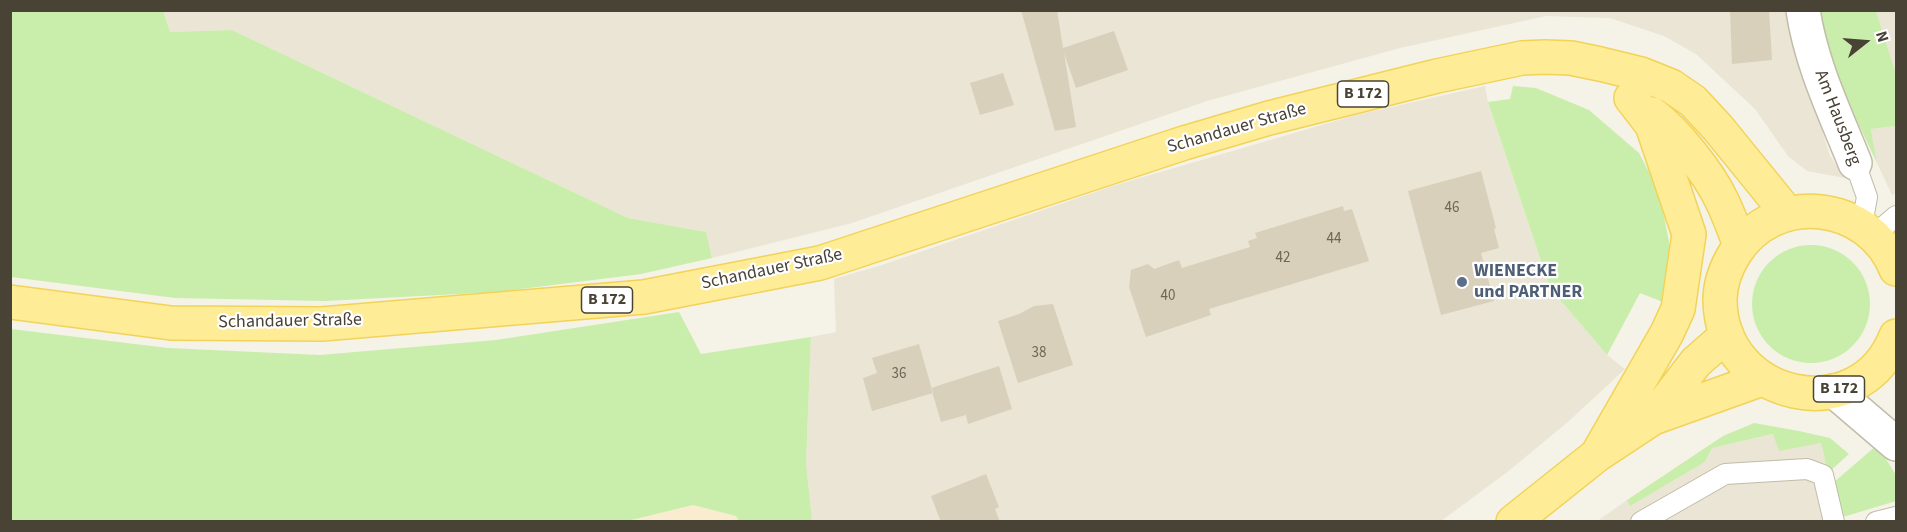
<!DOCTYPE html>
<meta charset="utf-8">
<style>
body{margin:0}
#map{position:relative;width:1907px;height:532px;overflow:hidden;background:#f5f2e7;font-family:"Source Sans 3",sans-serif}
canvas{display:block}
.frame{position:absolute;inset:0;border:12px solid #494335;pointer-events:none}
.north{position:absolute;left:1835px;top:12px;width:60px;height:60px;-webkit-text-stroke:4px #fff;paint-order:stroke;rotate:73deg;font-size:16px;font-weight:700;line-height:24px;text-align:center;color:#494335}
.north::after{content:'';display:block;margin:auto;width:21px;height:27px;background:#494335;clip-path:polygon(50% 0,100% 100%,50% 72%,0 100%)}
</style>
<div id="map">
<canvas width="1907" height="532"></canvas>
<div class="frame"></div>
<div class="north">N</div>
</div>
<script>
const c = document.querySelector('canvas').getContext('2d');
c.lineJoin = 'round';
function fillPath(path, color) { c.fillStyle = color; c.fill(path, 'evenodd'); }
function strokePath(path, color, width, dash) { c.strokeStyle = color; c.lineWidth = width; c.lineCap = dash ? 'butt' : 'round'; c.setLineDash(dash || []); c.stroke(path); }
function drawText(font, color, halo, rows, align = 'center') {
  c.font = font + ' "Source Sans 3",sans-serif'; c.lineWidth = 4.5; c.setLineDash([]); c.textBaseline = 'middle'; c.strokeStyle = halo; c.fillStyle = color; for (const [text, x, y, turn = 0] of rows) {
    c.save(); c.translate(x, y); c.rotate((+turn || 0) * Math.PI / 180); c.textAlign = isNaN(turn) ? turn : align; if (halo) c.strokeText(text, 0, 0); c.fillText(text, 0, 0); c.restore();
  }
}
const residential = new Path2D(`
 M 163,11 L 1820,11 L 1824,33 L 1809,88 L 1830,156 L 1845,178 L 1807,171 L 1788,156 L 1755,109 L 1696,54 L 1664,36 L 1610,18 L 1546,16 L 1400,48 L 1207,101 L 852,223 L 712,258 L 706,232 L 628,218 L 232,30 L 170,32 Z
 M 1876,11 L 1896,11 L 1896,74 Z
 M 1485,86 L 1488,102 L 1550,288 L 1607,355 L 1625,369 L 1569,421 L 1506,473 L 1441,521 L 812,522 L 806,462 L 811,337 L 836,332 L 834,279 L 882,265 L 1116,185 L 1356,115 Z
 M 1896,126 L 1896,193 L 1892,195 L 1877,163 L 1871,129 Z
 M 1774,434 L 1779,450 L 1821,443 L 1828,473 L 1844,521 L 1596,522 L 1627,500 L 1631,505 L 1705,462 L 1712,448 Z`);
const commercial = new Path2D(`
 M 693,505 L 736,516 L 739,521 L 623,522 Z`);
const green = new Path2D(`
 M 10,11 L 163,11 L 170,32 L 232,30 L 628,218 L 706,232 L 712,258 L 641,274 L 497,292 L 325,301 L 175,298 L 11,277 Z
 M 1820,11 L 1876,11 L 1896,74 L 1896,126 L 1871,129 L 1877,163 L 1836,77 Z
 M 1513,86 L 1536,88 L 1589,110 L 1639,153 L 1650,174 L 1662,206 L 1669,242 L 1669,274 L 1663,302 L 1640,293 L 1607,355 L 1550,288 L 1488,102 L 1510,99 Z
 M1752 304a59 59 0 1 1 118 0a59 59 0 1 1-118 0Z
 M 679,312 L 701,354 L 811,337 L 806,462 L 812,521 L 739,521 L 736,516 L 693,505 L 623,522 L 11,521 L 11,329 L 168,348 L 320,355 L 496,340 Z
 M 1754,423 L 1799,431 L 1830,438 L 1849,454 L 1828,473 L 1821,443 L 1779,451 L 1773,434 L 1712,448 L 1705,462 L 1630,506 L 1627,500 L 1723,436 Z
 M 1877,445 L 1896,475 L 1896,501 L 1843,517 L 1833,483 Z`);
const building = new Path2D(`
 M 1021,10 L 1057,10 L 1063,48 L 1114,31 L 1128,70 L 1076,88 L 1064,53 L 1076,127 L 1055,131 Z
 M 1730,10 L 1769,10 L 1772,60 L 1732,64 Z
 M 1003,73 L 1014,105 L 980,115 L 970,83 Z
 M 1481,171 L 1496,228 L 1494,229 L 1499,248 L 1481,253 L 1494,301 L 1441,315 L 1408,191 Z
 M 1343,206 L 1344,211 L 1352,209 L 1369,261 L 1209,309 L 1211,315 L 1146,337 L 1129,287 L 1131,270 L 1148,264 L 1154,269 L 1179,260 L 1182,268 L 1250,247 L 1248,241 L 1257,238 L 1255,233 Z
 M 1053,304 L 1073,365 L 1018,383 L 998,321 L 1019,314 L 1034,306 Z
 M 919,344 L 933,393 L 872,411 L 863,378 L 877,373 L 872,358 Z
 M 999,366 L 1012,409 L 968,424 L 966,415 L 941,422 L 931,388 Z
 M 986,474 L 999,507 L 995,509 L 1000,522 L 941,522 L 931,496 Z`);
const service = new Path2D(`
 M 1855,163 L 1867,197 L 1862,225
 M 1874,235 L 1896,216
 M 1641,522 L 1725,474 L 1807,469 L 1823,475 L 1834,522
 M 1876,522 L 1896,517`);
const minor = new Path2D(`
 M 1803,10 C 1811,64 1835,113 1855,163
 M 1834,391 L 1896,444`);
const primary = new Path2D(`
 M 1652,114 C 1676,132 1709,173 1722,201 C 1729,215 1734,230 1740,245
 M 1896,269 C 1869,201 1775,190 1735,253 C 1727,266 1720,283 1720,300 C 1721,400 1859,431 1896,336
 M 10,302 L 171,323 L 322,324 L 644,297 L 820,263 L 1184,143 L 1269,118 L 1437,76 L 1522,58 L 1545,57 L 1571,58 L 1600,64 L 1641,74 L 1671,86 L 1693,101 L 1718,128 L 1788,214
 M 1653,418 L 1696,362 L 1727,335
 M 1597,455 L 1667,333 L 1678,309 L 1689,234 L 1652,125 L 1631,98
 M 1513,522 L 1597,455 L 1653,418 L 1762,379`);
const markers = [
 [1462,282,6,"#5c6f8a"]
];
const numberNames = [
 ["46",1452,209],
 ["44",1334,240],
 ["42",1283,259],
 ["40",1168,297],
 ["38",1039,354],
 ["36",899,375]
];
const shields = [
 [1363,94,51],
 [607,300,51],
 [1839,389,51]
];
const shieldNames = [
 ["B 172",1363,94],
 ["B 172",607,300],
 ["B 172",1839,389]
];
const streetNames = [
 ["Am Hausberg",1837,118,69],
 ["Schandauer Straße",1237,129,-16],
 ["Schandauer Straße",772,270,-12],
 ["Schandauer Straße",290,322,-1]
];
const serviceNames = [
 ["WIENECKE",1474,272],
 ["und PARTNER",1474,293]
];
fillPath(residential, '#eae5d4');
fillPath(commercial, '#f9eccf');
fillPath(green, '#c9eeab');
fillPath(building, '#d8d0bb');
strokePath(service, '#c2bca8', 22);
strokePath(minor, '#c2bca8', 36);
strokePath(primary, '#f2d358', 36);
strokePath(service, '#fff', 20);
strokePath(minor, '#fff', 33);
strokePath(primary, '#ffec96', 33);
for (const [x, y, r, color] of markers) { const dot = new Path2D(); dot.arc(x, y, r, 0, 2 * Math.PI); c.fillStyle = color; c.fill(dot); strokePath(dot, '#fff', 2); }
drawText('15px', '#6d6656', null, numberNames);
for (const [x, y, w] of shields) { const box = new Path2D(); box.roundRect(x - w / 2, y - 13, w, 26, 4.5); c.fillStyle = '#fff'; c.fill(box); strokePath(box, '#494335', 1.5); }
drawText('bold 16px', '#494335', null, shieldNames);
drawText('18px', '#494335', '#fff', streetNames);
drawText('bold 18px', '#4e5e75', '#fff', serviceNames, 'left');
</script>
